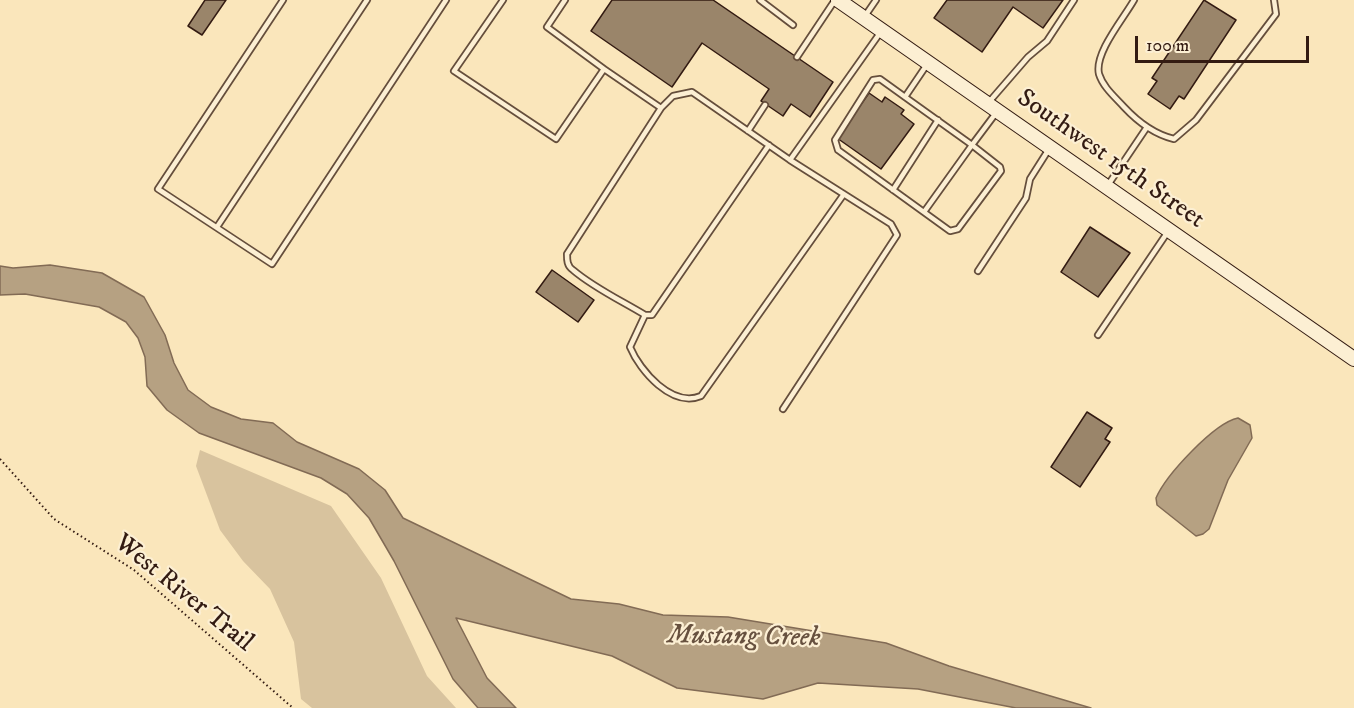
<!DOCTYPE html>
<style>
body{margin:0}
#map{position:relative;width:1354px;height:708px;overflow:hidden;background:#fae6bb;font-family:"IM FELL DW Pica",serif}
canvas{display:block}
.scale{position:absolute;left:1135px;top:36px;width:174px;height:27px;box-sizing:border-box;border:3px solid #331b12;border-top:0;padding-left:8px;font-size:18px;line-height:21px;white-space:nowrap;color:#331b12;-webkit-text-stroke:4px #fcefd3;paint-order:stroke}
</style>
<div id="map">
<canvas width="1354" height="708"></canvas>
<div class="scale">100 m</div>
</div>
<script>
const c = document.querySelector('canvas').getContext('2d');
c.lineJoin = 'round';
function fillPath(path, color) { c.fillStyle = color; c.fill(path, 'evenodd'); }
function strokePath(path, color, width, dash) { c.strokeStyle = color; c.lineWidth = width; c.lineCap = dash ? 'butt' : 'round'; c.setLineDash(dash || []); c.stroke(path); }
function drawText(font, color, halo, rows, align = 'center') {
  c.font = font + ' "IM FELL DW Pica",serif'; c.lineWidth = 4.5; c.setLineDash([]); c.textBaseline = 'middle'; c.strokeStyle = halo; c.fillStyle = color; for (const [text, x, y, turn = 0] of rows) {
    c.save(); c.translate(x, y); c.rotate((+turn || 0) * Math.PI / 180); c.textAlign = isNaN(turn) ? turn : align; if (halo) c.strokeText(text, 0, 0); c.fillText(text, 0, 0); c.restore();
  }
}
const green = new Path2D(`
 M 200,450 L 331,506 L 381,578 L 427,676 L 456,708 L 312,708 L 301,699 L 294,642 L 270,589 L 243,561 L 220,530 L 196,466 Z`);
const water = new Path2D(`
 M 50,265 L 102,273 L 144,297 L 165,335 L 174,363 L 188,390 L 211,407 L 241,419 L 273,423 L 297,442 L 359,469 L 385,490 L 403,518 L 571,599 L 619,604 L 663,615 L 728,617 L 886,643 L 949,666 L 1091,708 L 1016,708 L 918,689 L 818,683 L 763,699 L 677,688 L 612,656 L 456,618 L 487,678 L 516,708 L 478,708 L 453,679 L 394,561 L 369,518 L 347,494 L 321,478 L 199,433 L 167,410 L 147,386 L 145,357 L 138,338 L 126,322 L 99,307 L 25,294 L 0,295 L 0,266 L 13,268 Z
 M 1238,418 L 1250,425 L 1252,438 L 1228,480 L 1209,529 L 1203,534 L 1196,536 L 1157,505 L 1156,498 C 1166,475 1214,423 1238,418 Z`);
const building = new Path2D(`
 M 205,0 L 226,0 L 202,35 L 188,26 Z
 M 612,0 L 713,0 L 833,82 L 810,117 L 791,104 L 783,116 L 761,101 L 769,89 L 702,43 L 672,87 L 591,31 Z
 M 947,0 L 1063,0 L 1043,28 L 1013,7 L 982,52 L 934,18 Z
 M 1204,0 L 1236,20 L 1184,99 L 1179,96 L 1170,109 L 1148,94 L 1157,81 L 1152,78 Z
 M 869,93 L 882,102 L 885,97 L 904,110 L 901,114 L 914,124 L 881,169 L 837,138 Z
 M 1090,227 L 1130,253 L 1098,297 L 1061,272 Z
 M 552,270 L 594,300 L 578,322 L 536,292 Z
 M 1087,412 L 1112,428 L 1105,439 L 1110,442 L 1080,487 L 1051,467 Z`);
const path = new Path2D(`
 M 0,459 L 54,519 L 134,570 L 293,708`);
const lane = new Path2D(`
 M 283,0 L 158,189 L 272,264 L 446,0
 M 503,0 L 454,71 L 556,139 L 604,69 L 547,27 L 565,0
 M 760,0 L 793,25
 M 1134,0 C 1124,18 1094,53 1099,74 C 1103,87 1115,97 1124,107 C 1138,122 1153,134 1174,139 L 1196,120 L 1276,14 L 1274,0
 M 865,16 L 876,0
 M 797,57 L 835,0
 M 928,63 L 905,97 L 972,145 L 996,113
 M 604,69 L 661,108
 M 905,97 L 880,79 L 873,80 L 835,140 L 838,150 L 950,231 L 958,229 L 1001,171 L 1000,167 L 972,145 L 924,212
 M 989,102 L 1028,57 L 1047,41 L 1074,0
 M 748,131 L 765,105
 M 769,145 L 652,315 L 645,315 C 622,301 594,288 573,270 C 567,266 567,260 567,254 L 661,108 L 673,96 L 692,92 L 790,160 L 880,33
 M 1108,185 L 1147,127
 M 893,190 L 938,120
 M 217,227 L 367,0
 M 978,271 L 1026,198 L 1030,179 L 1049,149
 M 645,315 L 630,347 C 640,371 672,408 701,396 L 844,194
 M 1098,335 L 1167,233
 M 783,409 L 897,235 L 891,224 L 790,160`);
const secondary = new Path2D(`
 M 838,0 L 1354,359`);
const streetNames = [
 ["Southwest 15th Street",1110,160,35],
 ["West River Trail",183,594,39]
];
const waterNames = [
 ["Mustang Creek",744,638,1]
];
fillPath(green, '#d8c39e');
fillPath(water, '#b6a182');
strokePath(water, '#826b55', 1.5);
fillPath(building, '#9a856a');
strokePath(building, '#331b12', 1.5);
strokePath(lane, '#654e3c', 8);
strokePath(secondary, '#331b12', 16);
strokePath(path, '#331b12', 2, [1.5, 3]);
strokePath(lane, '#fcefd3', 4.5);
strokePath(secondary, '#fcefd3', 14);
drawText('26px', '#331b12', '#fcefd3', streetNames);
drawText('italic 27px', '#67513f', '#fcefd3', waterNames);
</script>
